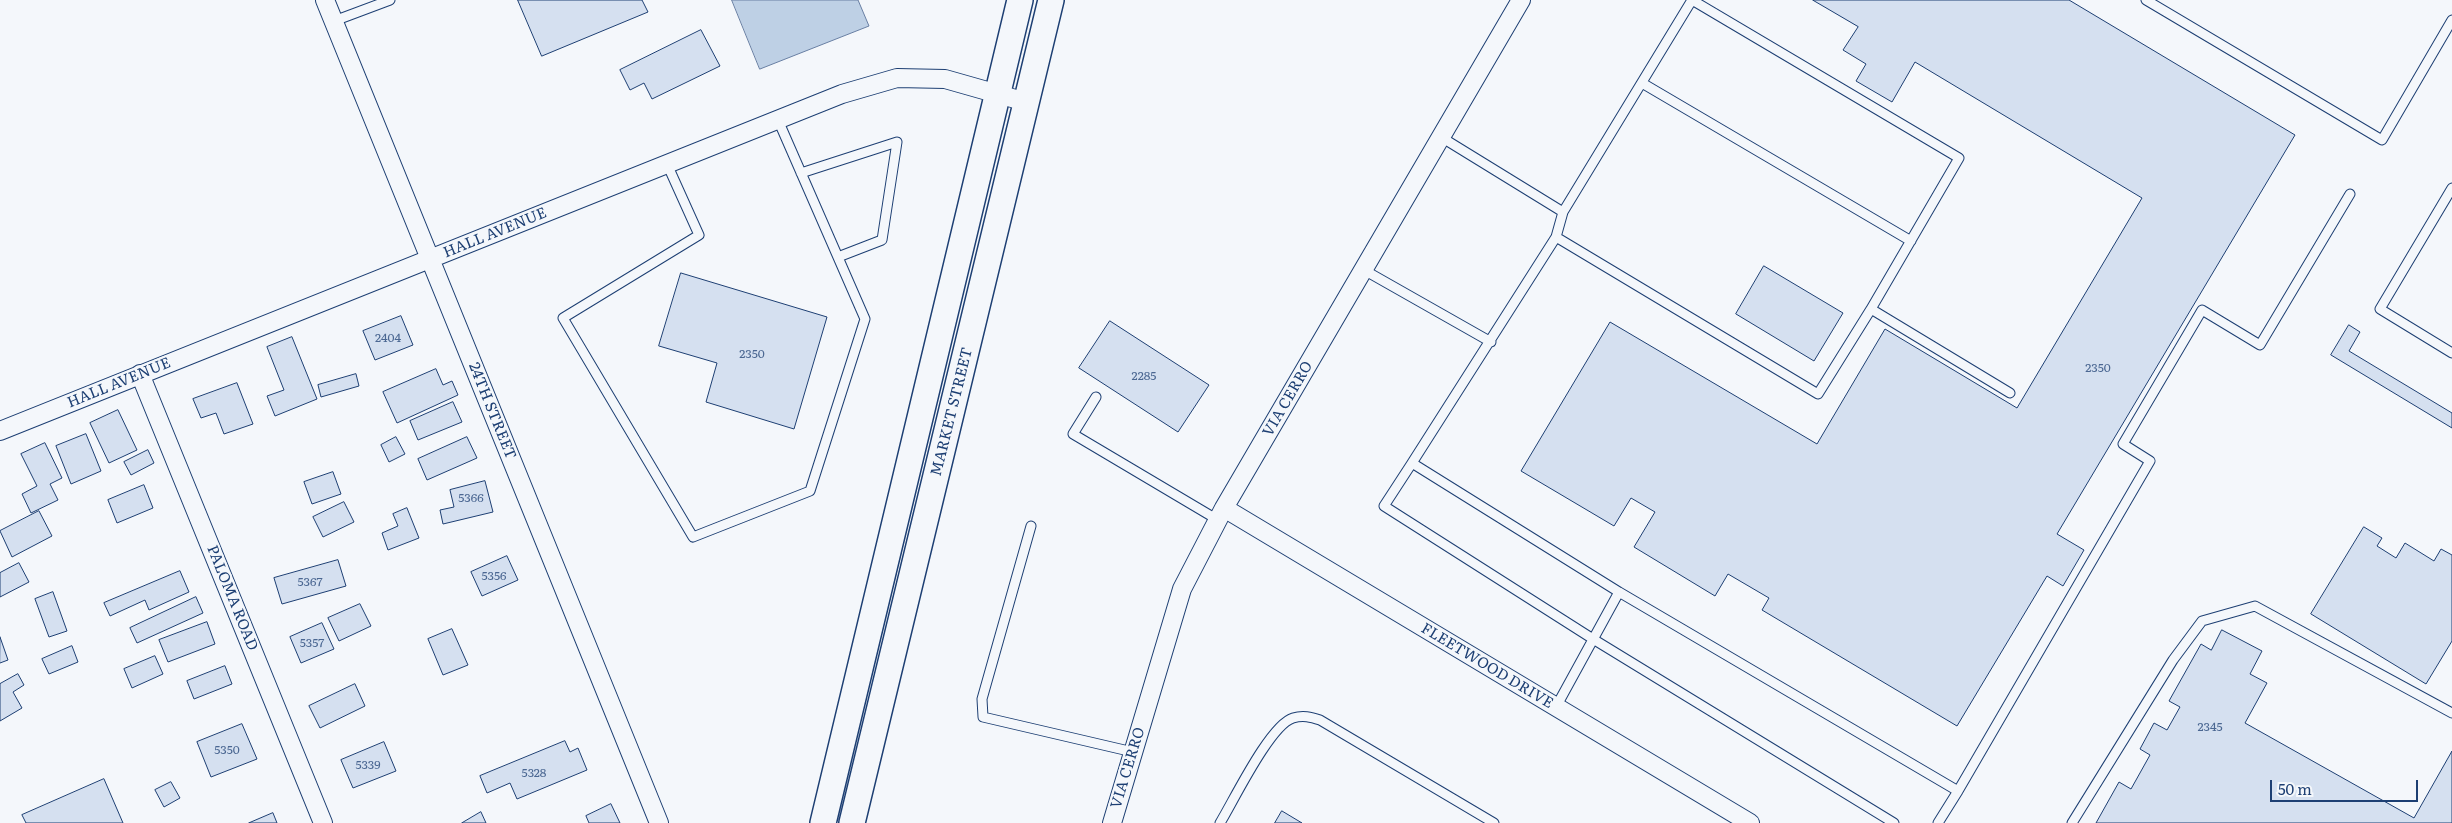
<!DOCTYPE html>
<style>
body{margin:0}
#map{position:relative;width:2452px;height:823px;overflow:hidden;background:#f4f7fb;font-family:Literata,serif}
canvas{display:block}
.scale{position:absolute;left:2270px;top:780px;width:148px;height:22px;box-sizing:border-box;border:2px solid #1d3f73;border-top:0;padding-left:6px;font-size:15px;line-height:18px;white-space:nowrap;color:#1d3f73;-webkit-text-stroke:4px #f4f7fb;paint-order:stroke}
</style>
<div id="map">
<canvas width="2452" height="823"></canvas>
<div class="scale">50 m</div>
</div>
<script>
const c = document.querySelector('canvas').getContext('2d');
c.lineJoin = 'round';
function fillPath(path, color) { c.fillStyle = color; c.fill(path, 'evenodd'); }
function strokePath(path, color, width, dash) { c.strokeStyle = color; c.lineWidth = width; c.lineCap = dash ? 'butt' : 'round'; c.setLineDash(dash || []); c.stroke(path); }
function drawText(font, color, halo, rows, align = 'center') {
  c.font = font + ' Literata,serif'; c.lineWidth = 4; c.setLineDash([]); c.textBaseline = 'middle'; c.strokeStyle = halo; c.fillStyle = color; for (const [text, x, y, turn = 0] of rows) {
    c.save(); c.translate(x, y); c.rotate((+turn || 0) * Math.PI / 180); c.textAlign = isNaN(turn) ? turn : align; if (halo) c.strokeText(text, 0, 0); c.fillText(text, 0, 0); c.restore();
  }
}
const water = new Path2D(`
 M 732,0 L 858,0 L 869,26 L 760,69 Z`);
const building = new Path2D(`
 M 518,0 L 642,0 L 648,12 L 542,56 Z
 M 1813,0 L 2069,0 L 2295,135 L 2057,534 L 2084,550 L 2063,586 L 2047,576 L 1957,726 L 1762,610 L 1769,598 L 1728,574 L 1715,596 L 1634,547 L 1655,512 L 1631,498 L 1614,526 L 1521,471 L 1610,322 L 1817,444 L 1885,329 L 2017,408 L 2142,198 L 1915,62 L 1892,102 L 1856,81 L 1866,64 L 1843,50 L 1858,27 Z
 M 701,30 L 720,66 L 652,99 L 644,83 L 630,90 L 620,70 Z
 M 1764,266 L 1843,313 L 1814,361 L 1736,314 Z
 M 681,273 L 827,317 L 794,429 L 706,402 L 717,363 L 659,346 Z
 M 401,316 L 413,345 L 375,360 L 363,331 Z
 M 1110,321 L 1209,385 L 1178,432 L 1079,368 Z
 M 2349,325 L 2360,332 L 2349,351 L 2452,413 L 2452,428 L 2331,355 Z
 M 292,337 L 317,399 L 275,416 L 267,396 L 284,390 L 267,347 Z
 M 436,369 L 443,385 L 452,381 L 458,395 L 397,423 L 383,392 Z
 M 356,374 L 359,386 L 321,397 L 318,385 Z
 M 237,383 L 253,424 L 224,434 L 216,413 L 201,418 L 193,399 Z
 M 453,402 L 462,422 L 418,440 L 410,421 Z
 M 118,410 L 137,450 L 109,463 L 90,423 Z
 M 86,434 L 101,471 L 71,484 L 56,446 Z
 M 396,437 L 405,454 L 389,462 L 381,445 Z
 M 467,437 L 477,458 L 427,480 L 418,459 Z
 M 45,443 L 62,478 L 50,484 L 58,500 L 31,513 L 22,494 L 37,486 L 21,454 Z
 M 148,450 L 154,463 L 131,475 L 124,462 Z
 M 333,472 L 341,494 L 312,504 L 304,482 Z
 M 485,481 L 493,512 L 443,524 L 440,510 L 454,507 L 450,490 Z
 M 144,485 L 153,508 L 117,523 L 108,500 Z
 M 344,502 L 354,522 L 323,537 L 313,517 Z
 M 407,508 L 419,538 L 388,550 L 382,533 L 398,526 L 393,514 Z
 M 39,511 L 52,536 L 12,557 L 0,531 Z
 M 2364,527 L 2382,538 L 2377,546 L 2396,558 L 2405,543 L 2434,561 L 2441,549 L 2452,555 L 2452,641 L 2426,684 L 2311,614 Z
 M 507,556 L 518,580 L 482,596 L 471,572 Z
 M 338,560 L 346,586 L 282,604 L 274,578 Z
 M 19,563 L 29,582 L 0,597 L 0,573 Z
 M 180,571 L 189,592 L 149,610 L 145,600 L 110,616 L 104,603 Z
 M 53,592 L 67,631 L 49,637 L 35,599 Z
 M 196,597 L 203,613 L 137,643 L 130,628 Z
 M 360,604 L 371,626 L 339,641 L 328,618 Z
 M 207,622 L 215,644 L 168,662 L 159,640 Z
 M 322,623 L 334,649 L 301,663 L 290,637 Z
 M 452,629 L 468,665 L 443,675 L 428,639 Z
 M 2222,630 L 2262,651 L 2250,674 L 2267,683 L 2245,723 L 2414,818 L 2452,751 L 2452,823 L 2096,823 L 2119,782 L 2131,789 L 2150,755 L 2140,749 L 2154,723 L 2167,730 L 2180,707 L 2169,701 L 2201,644 L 2211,650 Z
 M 0,637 L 8,660 L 0,663 Z
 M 72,646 L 78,662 L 49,674 L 42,659 Z
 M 155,656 L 163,674 L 132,688 L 124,669 Z
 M 225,666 L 232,684 L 194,699 L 187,681 Z
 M 18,674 L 24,685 L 13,692 L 22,708 L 0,721 L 0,684 Z
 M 355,684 L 365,706 L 320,728 L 309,706 Z
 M 242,724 L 257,759 L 211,777 L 197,742 Z
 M 565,741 L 570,752 L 578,748 L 587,770 L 517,799 L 510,783 L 487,793 L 480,776 Z
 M 384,742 L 396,771 L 353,788 L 341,760 Z
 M 104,779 L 123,823 L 26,823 L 22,815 Z
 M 171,782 L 180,798 L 164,807 L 155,790 Z
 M 611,804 L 620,823 L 589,823 L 586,816 Z
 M 1282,811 L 1302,823 L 1275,823 Z
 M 481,812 L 486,823 L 462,823 Z
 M 273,813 L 277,823 L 249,823 Z`);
const lane = new Path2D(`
 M 2146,0 L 2382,140 L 2452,20
 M 334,21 L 390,0
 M 1642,83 L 1911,241
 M 667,164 L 699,235 L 563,318 L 693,537 L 810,491 L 865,319 L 778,120
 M 801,173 L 897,142 L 882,240 L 838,257
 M 2452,188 L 2380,309 L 2452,353
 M 1563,212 L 1692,0 L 1959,158 L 1871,309
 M 1556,237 L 1818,394 L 1871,309 L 2010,393
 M 1364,270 L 1491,342
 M 1096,397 L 1073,434 L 1218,520
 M 1412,463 L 1556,237 L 1563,212 L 1441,137
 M 1031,526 L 982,699 L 983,717 L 1133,752
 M 1556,707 L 1619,592
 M 1958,791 L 2150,461 L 2123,444 L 2202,310 L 2260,345 L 2350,194
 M 1220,823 C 1234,800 1270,725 1293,718 C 1303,715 1311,717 1320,720 L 1494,823
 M 1894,823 L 1593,639 L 1384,506 L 1412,463 L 1619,592 L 1958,791 L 1938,823
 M 2072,823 L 2173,660 L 2202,621 L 2255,606 L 2452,713`);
const street = new Path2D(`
 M 325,0 L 659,823
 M 140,374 L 323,823
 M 0,431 L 842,94 L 897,78 L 945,79 L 1026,102
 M 1224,508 L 1750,823
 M 1112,823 L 1182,589 L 1224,508 L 1521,0`);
const secondary = new Path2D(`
 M 823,823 L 1020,0
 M 852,823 L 1051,0`);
const numberNames = [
 ["2404",388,338],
 ["2350",752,354],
 ["2350",2098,368],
 ["2285",1144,376],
 ["5366",471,498],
 ["5356",494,576],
 ["5367",310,582],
 ["5357",312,643],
 ["2345",2210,727],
 ["5350",227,750],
 ["5339",368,765],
 ["5328",534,773]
];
const streetNames = [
 ["HALL AVENUE",495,233,-22],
 ["HALL AVENUE",119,383,-22],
 ["VIA CERRO",1288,399,-60],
 ["24TH STREET",492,411,68],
 ["MARKET STREET",952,412,-76],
 ["PALOMA ROAD",232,598,68],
 ["FLEETWOOD DRIVE",1487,666,31],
 ["VIA CERRO",1128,768,-73]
];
fillPath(water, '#bed0e5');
strokePath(water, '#687fa3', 1);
fillPath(building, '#d5e0f0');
strokePath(building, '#1d3f73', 1);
strokePath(lane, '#1d3f73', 11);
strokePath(street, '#1d3f73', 20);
strokePath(secondary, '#1d3f73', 28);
strokePath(lane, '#f4f7fb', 9);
strokePath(street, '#f4f7fb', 18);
strokePath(secondary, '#f4f7fb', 25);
drawText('12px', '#4b6792', null, numberNames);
drawText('15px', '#1d3f73', '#f4f7fb', streetNames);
</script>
